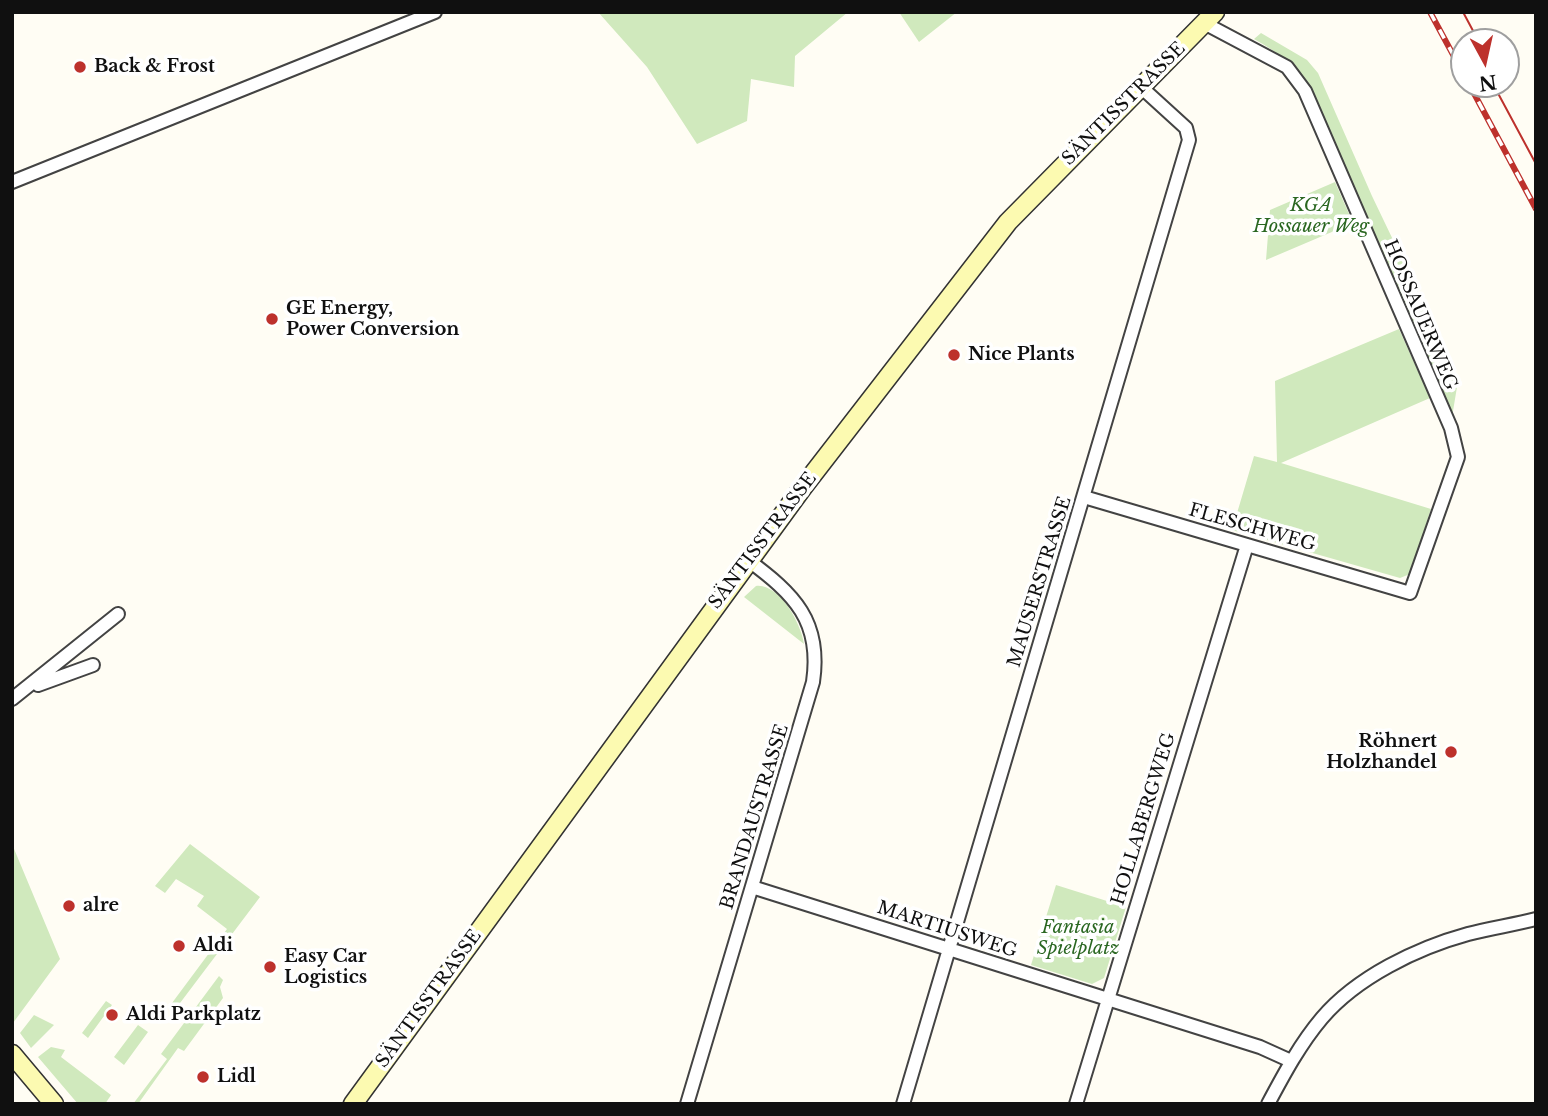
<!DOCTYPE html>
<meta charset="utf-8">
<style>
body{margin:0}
#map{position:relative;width:1548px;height:1116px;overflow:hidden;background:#fffdf4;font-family:"Libre Baskerville",serif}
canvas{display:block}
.frame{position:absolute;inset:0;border:14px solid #101010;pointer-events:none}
.north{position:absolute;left:1450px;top:28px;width:70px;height:70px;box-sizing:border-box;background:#fff;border:2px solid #9f9f9f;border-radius:50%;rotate:172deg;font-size:19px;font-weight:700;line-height:28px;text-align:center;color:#101010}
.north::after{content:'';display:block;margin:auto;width:24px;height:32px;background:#bd312c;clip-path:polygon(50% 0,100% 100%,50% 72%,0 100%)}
</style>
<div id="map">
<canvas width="1548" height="1116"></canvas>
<div class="frame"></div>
<div class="north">N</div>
</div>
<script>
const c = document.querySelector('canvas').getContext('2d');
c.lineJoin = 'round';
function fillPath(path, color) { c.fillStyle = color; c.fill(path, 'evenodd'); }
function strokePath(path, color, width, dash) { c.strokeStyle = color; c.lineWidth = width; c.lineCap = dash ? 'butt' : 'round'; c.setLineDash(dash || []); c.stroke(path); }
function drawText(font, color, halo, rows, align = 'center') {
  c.font = font + ' "Libre Baskerville",serif'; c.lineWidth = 7; c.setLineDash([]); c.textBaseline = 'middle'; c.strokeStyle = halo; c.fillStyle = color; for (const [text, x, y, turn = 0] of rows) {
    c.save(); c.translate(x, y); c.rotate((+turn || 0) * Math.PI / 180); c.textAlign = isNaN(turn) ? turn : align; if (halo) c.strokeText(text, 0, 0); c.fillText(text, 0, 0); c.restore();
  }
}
const green = new Path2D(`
 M 598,12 L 848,12 L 795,56 L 794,87 L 751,79 L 747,121 L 697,144 L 647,67 Z
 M 899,12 L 957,12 L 919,42 Z
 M 1261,33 L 1307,60 L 1318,73 L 1372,196 L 1430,317 L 1457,387 L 1452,417 L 1307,87 C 1294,64 1277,52 1254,39 Z
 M 1335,182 L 1353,223 L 1266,260 L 1270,210 Z
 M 1399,329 L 1430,398 L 1281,463 L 1431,509 L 1410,574 L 1400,578 L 1232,530 L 1254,456 L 1277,462 L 1275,381 Z
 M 756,586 C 779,583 801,623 804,644 L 744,597 Z
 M 12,844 L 60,959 L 13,1023 L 12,1022 Z
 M 190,844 L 260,897 L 174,1011 L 169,1007 L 227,929 L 197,906 L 204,896 L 176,879 L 165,893 L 155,886 Z
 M 1056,885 L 1126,907 L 1104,978 L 1092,984 L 1031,965 Z
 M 219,976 L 223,980 L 220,987 L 223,998 L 184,1051 L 178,1048 L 138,1104 L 133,1104 L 167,1059 L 161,1054 Z
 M 106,1001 L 112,1005 L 88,1038 L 82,1033 Z
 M 34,1015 L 54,1025 L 31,1048 L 20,1033 Z
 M 138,1025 L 148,1032 L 124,1065 L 114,1057 Z
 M 51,1047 L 65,1050 L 61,1057 L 111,1095 L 105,1104 L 78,1104 L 38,1057 Z`);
const street = new Path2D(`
 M 12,182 L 435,12
 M 1084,497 L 1410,593 L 1458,457 L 1451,428 L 1305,91 L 1287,67 L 1204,23
 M 38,685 L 93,665
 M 12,699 L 118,614
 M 752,887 L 1260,1047 L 1291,1061
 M 687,1104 L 813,682 C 822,621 794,594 748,560
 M 903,1104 L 1189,140 L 1186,128 L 1141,87
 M 1076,1104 L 1247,545
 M 1268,1104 C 1284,1074 1300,1044 1322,1018 C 1357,977 1417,948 1468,934 C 1490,928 1513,925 1536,919`);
const secondary = new Path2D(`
 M 12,1054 L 54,1104
 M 353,1104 L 803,487 L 1008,222 L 1215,12`);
const tram = new Path2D(`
 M 1463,12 L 1479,42
 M 1493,84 L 1536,164`);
const rail = new Path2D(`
 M 1430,12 L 1464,75
 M 1469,84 L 1536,209`);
const markers = [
 [80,67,7,"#bd312c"],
 [272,319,7,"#bd312c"],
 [954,355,7,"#bd312c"],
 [1451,752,7,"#bd312c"],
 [69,906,7,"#bd312c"],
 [179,946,7,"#bd312c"],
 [270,967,7,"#bd312c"],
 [112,1015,7,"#bd312c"],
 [203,1077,7,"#bd312c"]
];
const poiNames = [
 ["Back & Frost",94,67],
 ["GE Energy,",286,309],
 ["Power Conversion",286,330],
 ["Nice Plants",968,355],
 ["Röhnert",1437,742,"right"],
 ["Holzhandel",1437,763,"right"],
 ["alre",83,906],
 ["Aldi",193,946],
 ["Easy Car",284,957],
 ["Logistics",284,978],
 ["Aldi Parkplatz",126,1015],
 ["Lidl",217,1077]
];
const streetNames = [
 ["SÄNTISSTRASSE",1124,104,-45],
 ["HOSSAUERWEG",1420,315,67],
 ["FLESCHWEG",1252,528,16],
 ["SÄNTISSTRASSE",763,541,-53],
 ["MAUSERSTRASSE",1040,582,-73],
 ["BRANDAUSTRASSE",755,817,-73],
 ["HOLLABERGWEG",1144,819,-73],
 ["MARTIUSWEG",947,930,18],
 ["SÄNTISSTRASSE",429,999,-54]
];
const parkNames = [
 ["KGA",1311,206],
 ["Hossauer Weg",1311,227],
 ["Fantasia",1078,928],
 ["Spielplatz",1078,949]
];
fillPath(green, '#d0e9bd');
strokePath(street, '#434343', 16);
strokePath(secondary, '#323232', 21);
strokePath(street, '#fff', 12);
strokePath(secondary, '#fcfab1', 18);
strokePath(tram, '#bd312c', 2);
strokePath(rail, '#bd312c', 6);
strokePath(rail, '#fff', 3.5, [10]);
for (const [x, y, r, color] of markers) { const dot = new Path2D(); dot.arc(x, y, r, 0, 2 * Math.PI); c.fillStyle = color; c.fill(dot); strokePath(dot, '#fff', 2.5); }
drawText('bold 18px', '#101010', '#fff', poiNames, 'left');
drawText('18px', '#101010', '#fff', streetNames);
drawText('italic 18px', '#2a6721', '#fff', parkNames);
</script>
